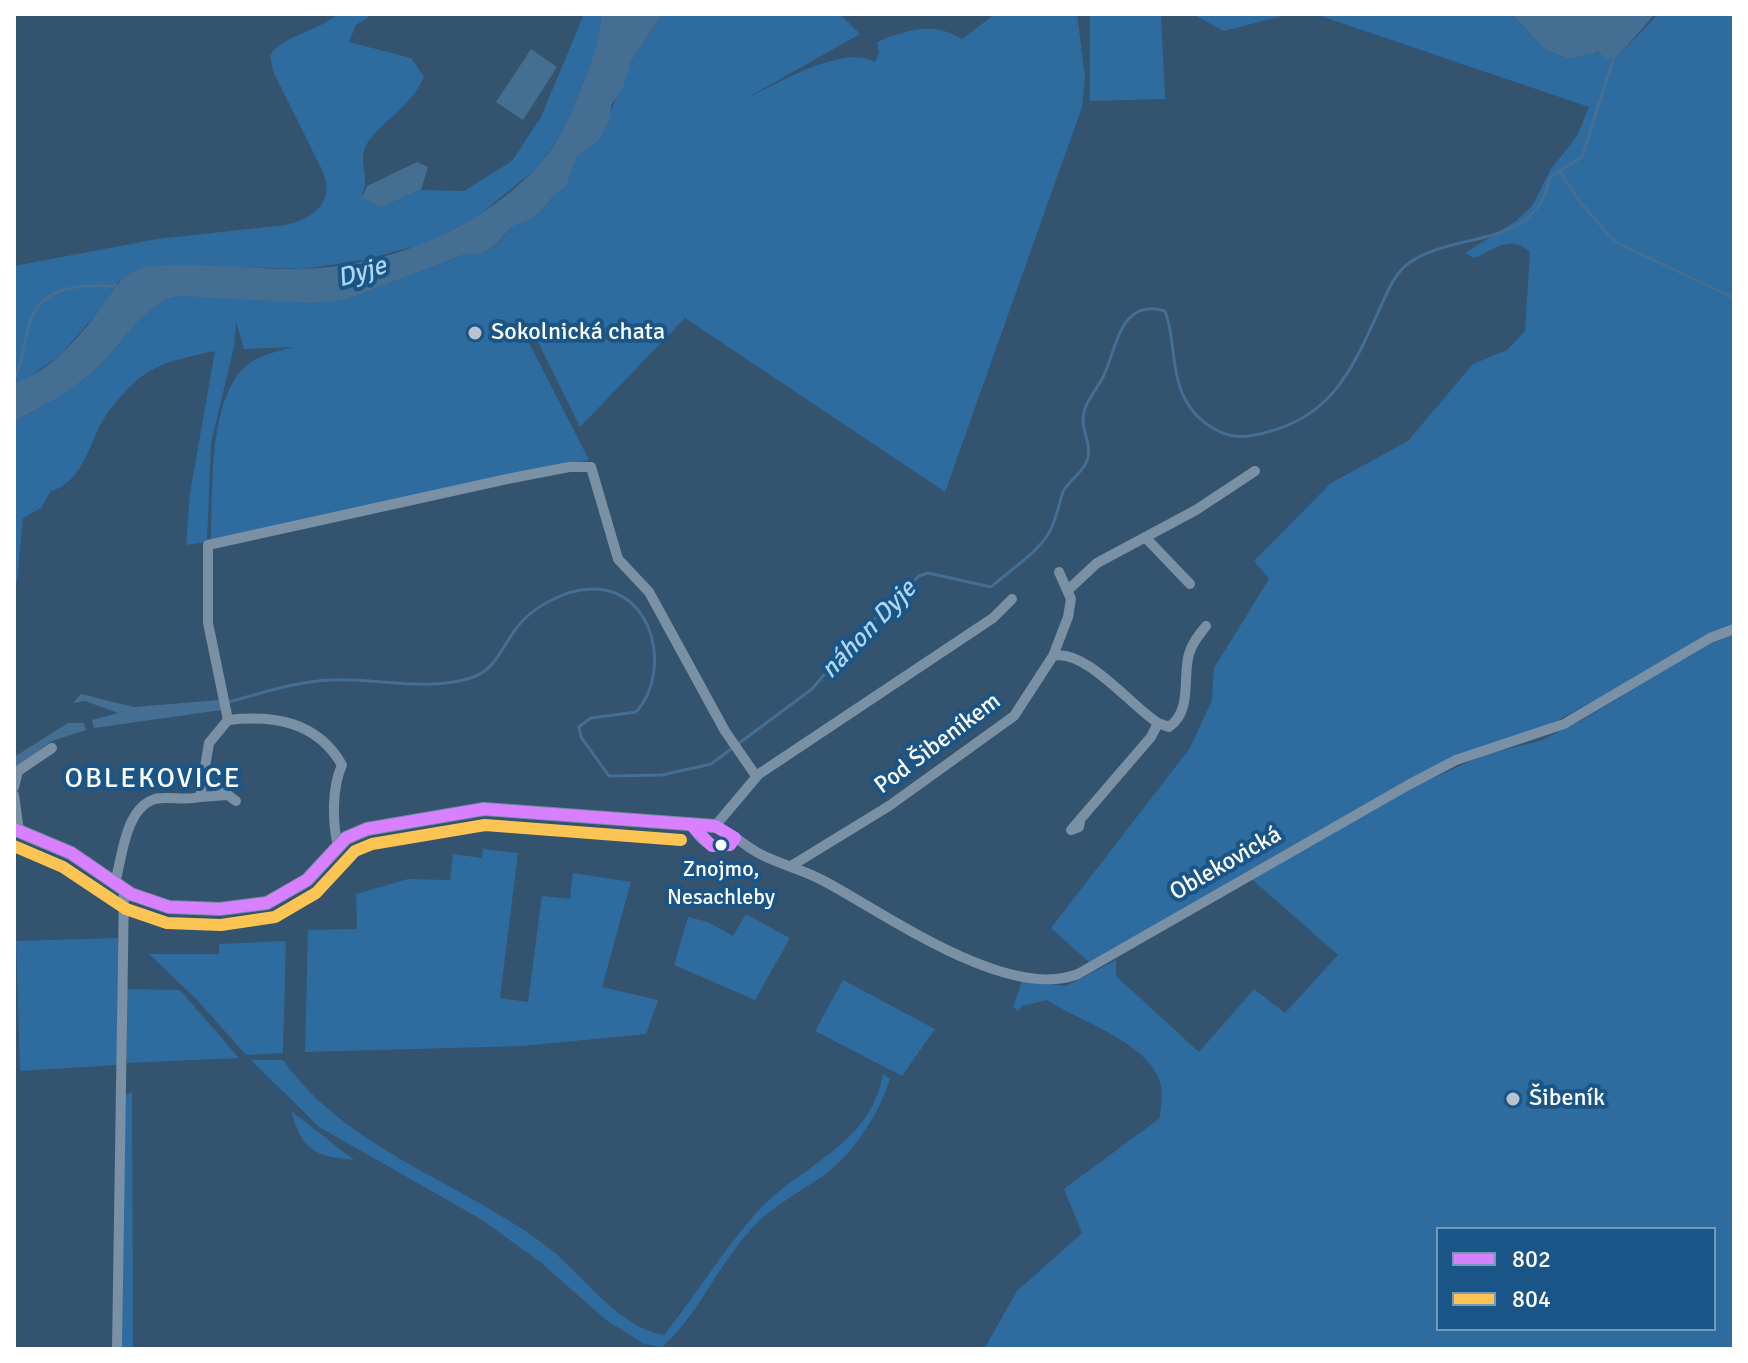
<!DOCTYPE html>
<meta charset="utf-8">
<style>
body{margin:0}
#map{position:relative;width:1748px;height:1363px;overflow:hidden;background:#33536f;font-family:Signika,sans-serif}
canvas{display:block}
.frame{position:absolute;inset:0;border:16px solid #fff;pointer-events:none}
.legend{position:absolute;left:1436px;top:1227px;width:280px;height:104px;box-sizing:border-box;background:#1a5588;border:2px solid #7699b8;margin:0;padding:10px 14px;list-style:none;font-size:24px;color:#fff}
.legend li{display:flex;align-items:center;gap:16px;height:40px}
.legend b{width:40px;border:2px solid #7699b8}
</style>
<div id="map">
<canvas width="1748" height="1363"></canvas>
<div class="frame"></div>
<ul class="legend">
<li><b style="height:10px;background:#d880ff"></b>802</li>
<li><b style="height:10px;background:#fcc553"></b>804</li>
</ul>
</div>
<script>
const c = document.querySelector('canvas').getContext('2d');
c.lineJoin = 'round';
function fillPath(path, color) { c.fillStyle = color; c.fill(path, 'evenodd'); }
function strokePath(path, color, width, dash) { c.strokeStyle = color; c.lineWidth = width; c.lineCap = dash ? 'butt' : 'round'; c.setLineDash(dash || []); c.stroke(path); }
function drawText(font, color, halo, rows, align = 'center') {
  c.font = font + ' Signika,sans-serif'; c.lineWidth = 8; c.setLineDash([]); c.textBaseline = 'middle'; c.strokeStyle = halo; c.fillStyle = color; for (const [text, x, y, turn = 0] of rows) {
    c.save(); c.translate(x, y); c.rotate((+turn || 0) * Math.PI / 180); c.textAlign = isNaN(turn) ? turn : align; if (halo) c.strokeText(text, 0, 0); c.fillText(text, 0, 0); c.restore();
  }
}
const green = new Path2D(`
 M 337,14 L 373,14 L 356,25 L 349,42 L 411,58 L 424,77 C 410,110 371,128 364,150 C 360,165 370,179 362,194 L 381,207 L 421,190 L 464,191 L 512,161 L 541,117 L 584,14 L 603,14 L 601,37 L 567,126 L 538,167 L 477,217 L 427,243 L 363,260 L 304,269 L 165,265 L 118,282 L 100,310 L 60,355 L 26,379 L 14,383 L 14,266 L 157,239 L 285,225 C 313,219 334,203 324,174 L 273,71 L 270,55 C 285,34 318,32 337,14 Z
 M 662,14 L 840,14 L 860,34 L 745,99 C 774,85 844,43 875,62 L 879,52 L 877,42 C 907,30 932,21 962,39 L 995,14 L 1077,14 L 1085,78 L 1082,107 L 945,492 L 685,318 L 580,427 L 531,328 L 524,333 L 589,460 L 211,541 C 213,492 208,413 239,373 C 252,356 275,352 294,347 L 244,349 L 236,322 L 234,347 L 211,443 L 207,542 L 186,545 L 190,493 L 215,351 C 188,357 156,362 135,382 C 124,392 111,407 103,420 C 88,446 83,482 51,491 L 41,508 L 23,518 L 17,582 L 14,582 L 14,421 C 42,407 69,393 93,372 C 121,348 142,303 179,296 L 345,300 L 466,254 C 493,256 497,243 512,227 C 517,222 528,222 534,217 C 547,207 551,194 566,187 L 578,155 L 598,142 L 631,62 Z
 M 1090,14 L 1161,14 L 1165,99 L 1090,101 Z
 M 1192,14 L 1290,14 L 1224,31 Z
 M 1315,14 L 1512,14 L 1544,49 L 1568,59 L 1586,52 L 1619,55 L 1658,14 L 1734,14 L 1734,625 L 1536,732 L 1448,759 L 1413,787 L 1486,754 L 1540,741 L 1584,719 L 1706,645 L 1734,634 L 1734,1349 L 984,1349 L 1017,1291 L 1082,1233 L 1064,1189 L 1160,1118 C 1160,1108 1163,1096 1161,1086 C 1153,1044 1079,1021 1047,1000 L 1022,1006 L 1018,1011 L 1013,1007 L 1022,981 L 1066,986 L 1116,960 L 1116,976 L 1199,1052 L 1254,989 L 1285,1013 L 1338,955 L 1246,874 L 1090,963 L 1051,928 L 1190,748 L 1212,700 L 1214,668 L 1269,579 L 1254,561 L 1331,483 L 1408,441 L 1473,364 L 1507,350 L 1525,331 L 1530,252 C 1508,234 1497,249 1474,258 L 1465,253 L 1516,221 L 1532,206 L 1551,169 L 1577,136 L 1589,107 ZM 1438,1229 L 1714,1229 L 1714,1329 L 1438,1329 Z
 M 483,849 L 518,853 L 500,998 L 528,1002 L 542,896 L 570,899 L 573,873 L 631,882 L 602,987 L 658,1000 L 646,1034 L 523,1046 L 305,1052 L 308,930 L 357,929 L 356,894 L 408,879 L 450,880 L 453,854 L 482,858 Z
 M 746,914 L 790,938 L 755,1000 L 674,965 L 688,917 L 708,922 L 733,936 Z
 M 118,938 L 117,1065 L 20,1071 L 16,941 Z
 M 286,941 L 283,1053 L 246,1055 L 198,1001 L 149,954 L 219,954 L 219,944 Z
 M 843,980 L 935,1029 L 902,1076 L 815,1031 Z
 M 126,989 L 180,990 L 239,1058 L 127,1063 Z
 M 251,1060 L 283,1060 C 349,1152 462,1181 549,1248 C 583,1275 619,1328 664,1335 C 696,1295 723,1250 757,1212 C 799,1166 871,1145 883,1074 L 890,1079 C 878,1116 852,1156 820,1178 C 793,1196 768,1209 747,1234 C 717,1268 695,1319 662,1347 L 644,1344 L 606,1320 L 539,1261 L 479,1218 L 319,1127 Z
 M 132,1092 L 133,1349 L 122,1349 L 124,1096 Z
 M 291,1111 L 354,1160 C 313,1156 303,1151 291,1111 Z`);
const water = new Path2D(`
 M 602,14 L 662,14 L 631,62 L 622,90 L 611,105 L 610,119 L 598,142 L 578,155 L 566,187 C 551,194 547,207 534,217 C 528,222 517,222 511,228 C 496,243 492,256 466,254 L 345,300 L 310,303 L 179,296 C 142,303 121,348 93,372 C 69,393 42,407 14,421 L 14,383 C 49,372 79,338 100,309 C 112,293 118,278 137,270 C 168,258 263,271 301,269 C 386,267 478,230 536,168 C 559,144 571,114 583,84 C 592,60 600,39 602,14 Z
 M 1512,14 L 1655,14 L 1619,55 L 1607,60 L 1598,52 L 1568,59 L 1544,49 Z
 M 531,49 L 557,67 L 523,120 L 496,102 Z
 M 417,162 L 428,167 L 421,190 L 381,207 L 362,198 L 367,186 Z
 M 81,694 L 134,707 L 219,700 L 222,710 L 94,728 L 92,720 L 118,713 L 85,701 L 73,703 Z
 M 68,723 L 84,723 L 86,730 L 52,741 L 14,769 L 14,757 Z`);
const stream = new Path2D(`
 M 1559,170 L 1581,203 L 1615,242 L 1734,298
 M 14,380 C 23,362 24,344 29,325 C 40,285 83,284 118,286
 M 225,703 C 259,694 296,681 332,680 C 378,678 425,692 471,678 C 494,671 502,648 515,630 C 530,608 565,589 593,589 C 655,589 672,673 636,712 L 591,718 L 579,727 L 581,737 L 609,776 L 662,775 L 711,764 L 812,689 L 856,637 L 919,576 L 928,573 L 991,587 C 1008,572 1037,553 1049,533 C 1057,519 1058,506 1063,492 C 1068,481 1081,474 1086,463 C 1093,448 1084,436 1083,422 C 1082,405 1096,391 1103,377 C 1117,350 1119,297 1165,311 C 1176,340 1170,370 1185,399 C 1196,421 1223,440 1249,436 C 1329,423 1350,375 1380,308 C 1388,291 1394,274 1409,263 C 1458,229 1536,251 1550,177 L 1582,157 L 1615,54`);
const street = new Path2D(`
 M 1145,537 L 1190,584
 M 1068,590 L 1097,563 L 1196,510 L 1255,471
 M 1012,599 L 993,618 L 759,774 L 715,826 C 732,832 745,847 762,855 C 782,865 804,870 824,881 C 886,914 1008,1002 1078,974 L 1410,784 L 1456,760 L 1564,724 L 1710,638 L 1734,629
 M 1053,656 C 1085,648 1130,705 1158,723 L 1151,737 L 1071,830 L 1079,827 L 1080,822
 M 228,720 L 208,623 L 208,545 L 507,479 L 569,467 L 591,467 L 618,559 L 649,592 L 725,731 L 756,776
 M 1158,723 L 1169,727 C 1193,710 1182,677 1189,654 C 1192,643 1199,635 1206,626
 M 203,779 L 228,795
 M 14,787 L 18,771 L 52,748
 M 14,795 L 19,831
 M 200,797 L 228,795 L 236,801
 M 691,825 C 700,840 712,853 730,845 L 735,838
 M 791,866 L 889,806 L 1014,716 L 1053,656 L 1068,617 L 1071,599 L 1059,572
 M 115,883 C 122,858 125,808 155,799 C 169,796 185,801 200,797 L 209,743 L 228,720 C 273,715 317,721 342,765 C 332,787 332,822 338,846
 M 117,1349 L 124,890`);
const secondary = new Path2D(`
 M 14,829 L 71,853 L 131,894 L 169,907 L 220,909 L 267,903 L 307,880 L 346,838 L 367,829 L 484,809 L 715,826`);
const bus1 = new Path2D(`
 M 14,829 L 71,853 L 131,894 L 169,907 L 220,909 L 267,903 L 307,880 L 346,838 L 367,829 L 484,809 L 715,826 L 735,838 L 730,845 L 712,846 L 691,825`);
const bus2 = new Path2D(`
 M 14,846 L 63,867 L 126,909 L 167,923 L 221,925 L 275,917 L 316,893 L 355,851 L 372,844 L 485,825 L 681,840`);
const markers = [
 [475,333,8,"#b8c3cd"],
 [721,845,7,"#fff"],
 [1513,1099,8,"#b8c3cd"]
];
const busNames = [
 ["Znojmo,",721,870],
 ["Nesachleby",721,898]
];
const poiNames = [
 ["Sokolnická chata",491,333],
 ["Šibeník",1529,1099]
];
const streetNames = [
 ["Pod Šibeníkem",938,744,-37],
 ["Oblekovická",1226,864,-30]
];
const waterNames = [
 ["Dyje",362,273,-17],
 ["náhon Dyje",869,630,-46]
];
const quarterNames = [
 ["OBLEKOVICE",153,780]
];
fillPath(green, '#2e6b9f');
fillPath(water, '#446e92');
strokePath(stream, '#446e92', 3);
strokePath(street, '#7a90a4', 10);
strokePath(secondary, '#758c9f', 14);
strokePath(bus1, '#d880ff', 12);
strokePath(bus2, '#fcc553', 12);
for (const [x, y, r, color] of markers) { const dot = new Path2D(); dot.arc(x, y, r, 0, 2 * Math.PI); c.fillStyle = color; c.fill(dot); strokePath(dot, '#1a5588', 3); }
drawText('22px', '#fff', '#1a5588', busNames);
drawText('24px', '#fff', '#1a5588', poiNames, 'left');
drawText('24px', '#fff', '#1a5588', streetNames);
drawText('italic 26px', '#aed5f4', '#1a5588', waterNames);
c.letterSpacing = '2px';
drawText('28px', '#fff', '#1a5588', quarterNames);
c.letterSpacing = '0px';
</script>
